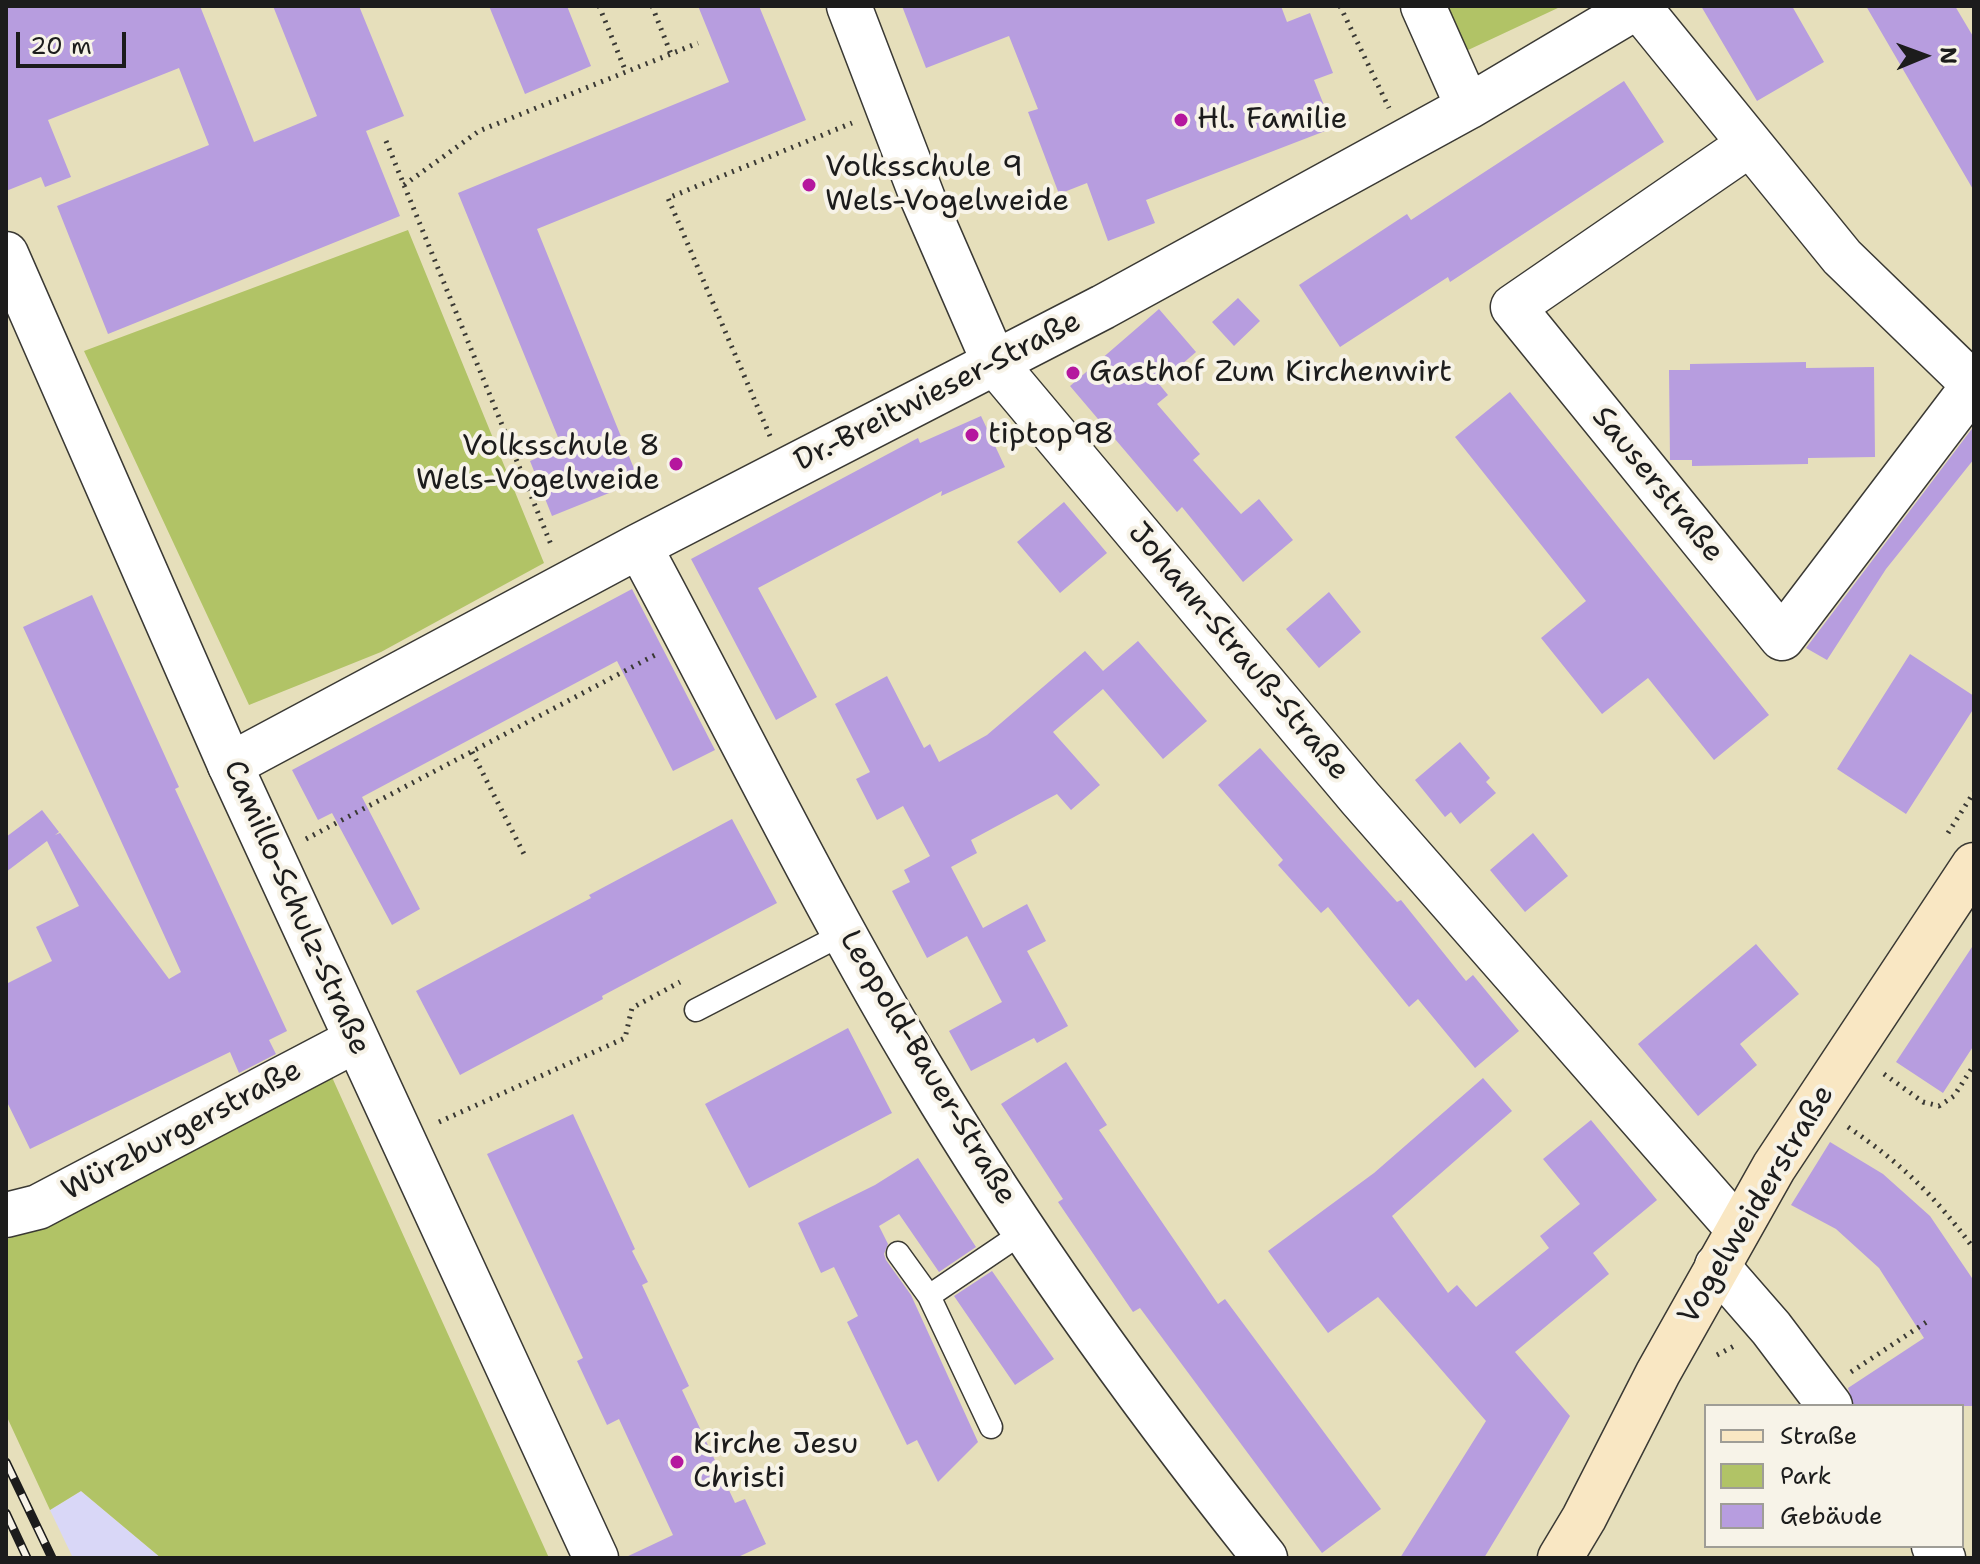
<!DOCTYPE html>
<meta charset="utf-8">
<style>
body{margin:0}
#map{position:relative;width:1980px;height:1564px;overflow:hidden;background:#e6dfbb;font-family:"Shantell Sans",sans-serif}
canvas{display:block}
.frame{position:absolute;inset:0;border:8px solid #1c1c1c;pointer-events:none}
.legend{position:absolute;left:1704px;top:1404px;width:260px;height:144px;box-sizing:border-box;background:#f7f3e8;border:2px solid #9f9d96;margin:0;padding:10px 14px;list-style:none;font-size:24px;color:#1c1c1c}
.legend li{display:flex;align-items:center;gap:16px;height:40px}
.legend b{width:40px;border:2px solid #9f9d96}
.north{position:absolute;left:1884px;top:16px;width:80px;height:80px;-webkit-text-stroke:6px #f7f3e8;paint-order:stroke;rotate:89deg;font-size:22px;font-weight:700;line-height:32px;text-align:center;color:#1c1c1c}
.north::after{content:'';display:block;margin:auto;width:28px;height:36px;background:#1c1c1c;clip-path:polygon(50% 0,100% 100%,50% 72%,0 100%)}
.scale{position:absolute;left:16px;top:32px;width:110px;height:36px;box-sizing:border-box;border:4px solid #1c1c1c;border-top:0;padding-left:10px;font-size:24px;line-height:28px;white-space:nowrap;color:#1c1c1c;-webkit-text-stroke:6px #f7f3e8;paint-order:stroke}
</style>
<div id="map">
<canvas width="1980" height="1564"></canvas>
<div class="frame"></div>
<ul class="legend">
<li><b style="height:10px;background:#f9e7c3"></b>Straße</li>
<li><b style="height:22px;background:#b1c366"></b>Park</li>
<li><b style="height:22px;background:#b79ddf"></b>Gebäude</li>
</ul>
<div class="north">N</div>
<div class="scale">20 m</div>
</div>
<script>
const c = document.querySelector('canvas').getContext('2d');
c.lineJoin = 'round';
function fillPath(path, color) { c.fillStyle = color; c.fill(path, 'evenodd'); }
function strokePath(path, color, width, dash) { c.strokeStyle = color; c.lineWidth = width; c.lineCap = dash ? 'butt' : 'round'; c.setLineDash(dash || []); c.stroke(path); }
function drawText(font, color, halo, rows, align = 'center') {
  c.font = font + ' "Shantell Sans",sans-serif'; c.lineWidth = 8; c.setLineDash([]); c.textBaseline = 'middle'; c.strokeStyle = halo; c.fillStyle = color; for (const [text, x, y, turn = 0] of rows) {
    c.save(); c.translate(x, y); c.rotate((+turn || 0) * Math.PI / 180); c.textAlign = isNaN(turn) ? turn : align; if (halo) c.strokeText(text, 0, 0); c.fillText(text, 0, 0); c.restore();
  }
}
const built = new Path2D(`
 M 81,1491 L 161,1558 L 73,1558 L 50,1510 Z`);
const green = new Path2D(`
 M 1445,6 L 1559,6 L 1560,7 L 1466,51 Z
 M 408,230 L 544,563 L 381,652 L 249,705 L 84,351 Z
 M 331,1075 L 549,1558 L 161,1558 L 81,1491 L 50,1510 L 6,1415 L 6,1240 Z`);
const building = new Path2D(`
 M 6,6 L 200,6 L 254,142 L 317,116 L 273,6 L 359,6 L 404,116 L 366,131 L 400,216 L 108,334 L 57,206 L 209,145 L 179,68 L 48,120 L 71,177 L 45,187 L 41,177 L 6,191 Z
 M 489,6 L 567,6 L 591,66 L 525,94 Z
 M 698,6 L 759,6 L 806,120 L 537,229 L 639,481 L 552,516 L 530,461 L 562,447 L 458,193 L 729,82 Z
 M 902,6 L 1281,6 L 1287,22 L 1310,13 L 1333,73 L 1314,80 L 1333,128 L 1146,200 L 1155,223 L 1108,241 L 1087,183 L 1059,194 L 1028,112 L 1038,109 L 1009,36 L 926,68 Z
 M 1701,6 L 1792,6 L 1824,62 L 1757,101 Z
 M 1866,6 L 1955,6 L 1974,38 L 1974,191 Z
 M 1624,81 L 1664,142 L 1450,282 L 1448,277 L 1340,347 L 1299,285 L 1407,214 L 1411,220 Z
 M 1238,298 L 1260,321 L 1234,346 L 1212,322 Z
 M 1159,309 L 1196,352 L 1159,384 L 1168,395 L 1157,404 L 1200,454 L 1193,460 L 1241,514 L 1259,499 L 1293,540 L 1243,582 L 1182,507 L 1177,512 L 1070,386 Z
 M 1806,362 L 1806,368 L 1874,367 L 1875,457 L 1808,458 L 1808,464 L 1692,466 L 1692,460 L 1670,460 L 1669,370 L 1690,370 L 1690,364 Z
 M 1510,392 L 1769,715 L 1714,760 L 1648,678 L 1602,714 L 1541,638 L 1586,601 L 1455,437 Z
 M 981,416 L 1005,467 L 941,496 L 942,491 L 758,588 L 817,697 L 776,720 L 691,559 L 918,438 L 920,443 Z
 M 1974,426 L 1974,459 L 1886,569 L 1827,660 L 1806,648 Z
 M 1064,502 L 1107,553 L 1060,593 L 1017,542 Z
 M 632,589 L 715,750 L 673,771 L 617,661 L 362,797 L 420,909 L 392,925 L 332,813 L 318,820 L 292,770 Z
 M 1329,592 L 1361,632 L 1319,668 L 1286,629 Z
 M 92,595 L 179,787 L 175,789 L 287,1031 L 269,1040 L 276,1054 L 239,1073 L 230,1052 L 30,1149 L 6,1100 L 6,984 L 52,961 L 36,927 L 79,906 L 47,841 L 6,872 L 6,837 L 42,810 L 59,832 L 55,835 L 60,833 L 169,979 L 181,972 L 23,627 Z
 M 1138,641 L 1207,721 L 1163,759 L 1103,689 L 1053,732 L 1100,785 L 1071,810 L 1057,794 L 971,840 L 977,853 L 951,867 L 983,928 L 1027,904 L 1046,941 L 1027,951 L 1068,1026 L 1037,1043 L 1034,1038 L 971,1071 L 949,1031 L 1002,1002 L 967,936 L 927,958 L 892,891 L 910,882 L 904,870 L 930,856 L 903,806 L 877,820 L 856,779 L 870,772 L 835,704 L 887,676 L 924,748 L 930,744 L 939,762 L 987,735 L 1085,651 L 1103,671 Z
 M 1910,654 L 1974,696 L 1974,708 L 1906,814 L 1837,769 Z
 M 1460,742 L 1490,778 L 1486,782 L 1496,793 L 1460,824 L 1451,812 L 1445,817 L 1415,780 Z
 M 1260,748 L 1397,902 L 1401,900 L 1466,981 L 1473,975 L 1519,1031 L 1475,1068 L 1418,999 L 1409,1007 L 1328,907 L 1321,913 L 1278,865 L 1283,860 L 1218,785 Z
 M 732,819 L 777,903 L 602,996 L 603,999 L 460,1075 L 416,991 L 591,898 L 589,895 Z
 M 1533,833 L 1568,876 L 1525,912 L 1490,870 Z
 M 1756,944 L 1799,994 L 1740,1044 L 1757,1065 L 1698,1116 L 1638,1044 Z
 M 1974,944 L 1974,1045 L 1943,1093 L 1896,1062 Z
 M 848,1028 L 892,1113 L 749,1188 L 705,1104 Z
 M 1066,1062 L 1107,1125 L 1099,1130 L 1218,1304 L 1225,1299 L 1381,1509 L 1322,1553 L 1140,1308 L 1133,1312 L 1058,1202 L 1063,1199 L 1001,1104 Z
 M 1483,1078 L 1512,1111 L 1392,1216 L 1448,1293 L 1457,1285 L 1476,1307 L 1549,1248 L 1540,1236 L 1580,1204 L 1543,1159 L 1591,1120 L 1657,1200 L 1593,1253 L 1609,1274 L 1515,1352 L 1570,1416 L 1484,1558 L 1400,1558 L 1486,1421 L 1378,1297 L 1328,1333 L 1268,1251 L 1374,1173 Z
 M 573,1114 L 635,1249 L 632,1251 L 648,1282 L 642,1285 L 689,1386 L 682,1390 L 735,1503 L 745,1499 L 766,1544 L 736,1558 L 624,1558 L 673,1535 L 619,1419 L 607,1425 L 577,1361 L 583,1358 L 487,1154 Z
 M 1830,1142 L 1883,1174 L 1930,1216 L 1974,1281 L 1974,1406 L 1854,1406 L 1848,1388 L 1924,1338 L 1879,1268 L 1836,1229 L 1791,1205 Z
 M 918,1158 L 976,1247 L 939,1272 L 899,1214 L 879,1226 L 888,1244 L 884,1254 L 886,1260 L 911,1295 L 978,1442 L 938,1482 L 917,1440 L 907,1445 L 883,1396 L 847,1322 L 858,1316 L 834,1267 L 821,1273 L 798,1223 L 875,1185 Z
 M 992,1271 L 1054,1359 L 1015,1385 L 954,1296 Z`);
const path = new Path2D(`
 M 599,6 L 626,72
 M 652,6 L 671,54
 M 1340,6 L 1389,108
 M 386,141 L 552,547
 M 404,185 L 479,131 L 698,43
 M 770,436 L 668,198 L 852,123
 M 472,752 L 524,854
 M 1948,833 L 1974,792
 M 306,839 L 655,655
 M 1884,1074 L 1923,1102 L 1939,1106 L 1954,1096 L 1974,1065
 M 439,1122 L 625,1038 L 632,1008 L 680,982
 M 1848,1127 C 1903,1165 1934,1195 1974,1249
 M 1717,1355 L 1736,1345
 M 1851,1372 L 1928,1321`);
const service = new Path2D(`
 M 696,1010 L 845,933
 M 898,1253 L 929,1296 L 991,1427
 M 929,1296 L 1025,1231`);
const minor = new Path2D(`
 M 849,6 L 923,199 L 994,362 L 1360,798 L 1738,1229
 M 1423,6 L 1468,107
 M 1638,6 L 1842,257 L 1974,385
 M 1750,144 L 1513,307 L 1782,638 L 1974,385
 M 639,546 C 734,722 821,902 924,1073 C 1025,1242 1142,1404 1265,1558
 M 230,765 L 639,546 L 1103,307 L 1468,107 L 1638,6
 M 6,1215 L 38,1207 L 356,1040
 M 1717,1266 L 1771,1328 L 1830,1406
 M 1934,1546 L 1943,1558`);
const tertiary = new Path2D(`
 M 6,254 L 230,765 L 596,1558`);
const secondary = new Path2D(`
 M 1560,1558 L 1584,1518 L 1658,1373 L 1774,1167 L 1974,865`);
const rail = new Path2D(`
 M 6,1462 L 52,1558
 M 6,1513 L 27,1558`);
const markers = [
 [1181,120,8,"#b5179e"],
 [809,185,8,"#b5179e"],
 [1073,373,8,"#b5179e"],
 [972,435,8,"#b5179e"],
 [676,464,8,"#b5179e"],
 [677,1462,8,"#b5179e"]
];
const poiNames = [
 ["Hl. Familie",1197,120],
 ["Volksschule 9",825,168],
 ["Wels-Vogelweide",825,202],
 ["Gasthof Zum Kirchenwirt",1089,373],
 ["tiptop98",988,435],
 ["Volksschule 8",660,447,"right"],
 ["Wels-Vogelweide",660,481,"right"],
 ["Kirche Jesu",693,1445],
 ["Christi",693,1479]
];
const streetNames = [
 ["Dr.-Breitwieser-Straße",938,392,-27],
 ["Sauserstraße",1657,485,51],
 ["Johann-Strauß-Straße",1238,652,50],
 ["Camillo-Schulz-Straße",296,908,66],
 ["Leopold-Bauer-Straße",927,1068,59],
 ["Würzburgerstraße",182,1131,-28],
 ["Vogelweiderstraße",1757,1205,-59]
];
fillPath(built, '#d9d7f7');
fillPath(green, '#b1c366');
fillPath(building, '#b79ddf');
strokePath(service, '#3a3934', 25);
strokePath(minor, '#3a3934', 47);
strokePath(tertiary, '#3a3934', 47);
strokePath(secondary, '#3a3934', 47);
strokePath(path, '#3a3934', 5, [2, 6]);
strokePath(service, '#fff', 22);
strokePath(minor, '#fff', 44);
strokePath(tertiary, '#fff', 44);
strokePath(secondary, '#f9e7c3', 44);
strokePath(rail, '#1c1c1c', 9);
strokePath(rail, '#f7f3e8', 6, [18]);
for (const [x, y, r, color] of markers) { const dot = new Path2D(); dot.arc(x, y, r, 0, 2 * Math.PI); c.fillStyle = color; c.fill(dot); strokePath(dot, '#f7f3e8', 3); }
drawText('30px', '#1c1c1c', '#f7f3e8', poiNames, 'left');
drawText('30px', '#1c1c1c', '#f7f3e8', streetNames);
</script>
